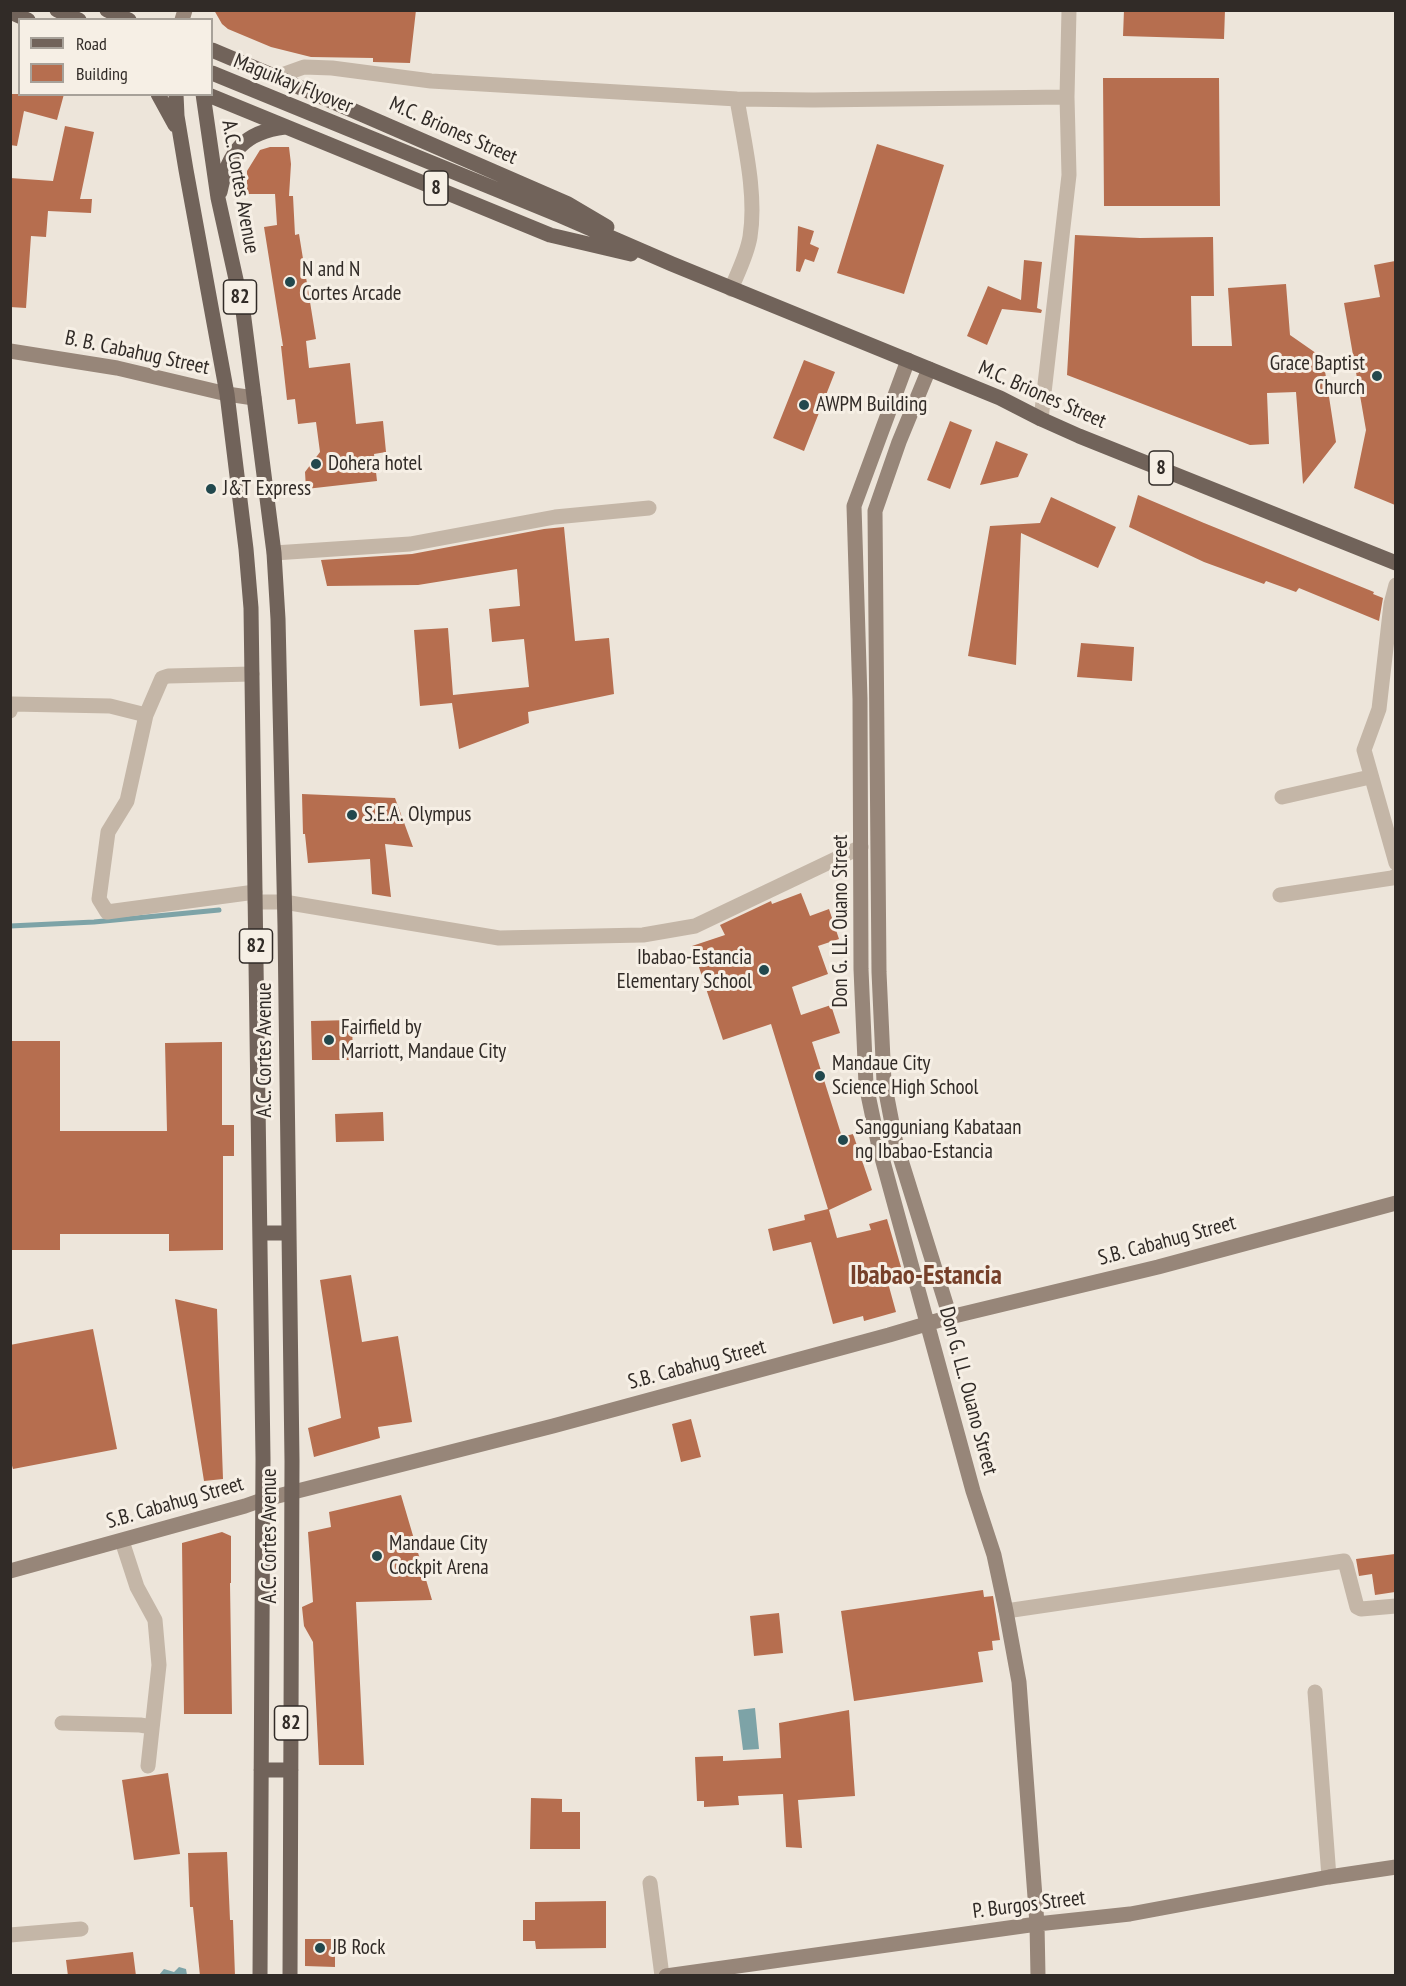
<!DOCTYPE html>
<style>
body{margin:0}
#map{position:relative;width:1406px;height:1986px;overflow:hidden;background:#ede5da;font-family:"PT Sans Narrow",sans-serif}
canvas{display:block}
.frame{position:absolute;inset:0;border:12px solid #312b27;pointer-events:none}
.legend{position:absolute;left:18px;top:18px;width:195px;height:78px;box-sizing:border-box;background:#f6efe5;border:2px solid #a7a199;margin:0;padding:8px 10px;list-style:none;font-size:18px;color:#312b27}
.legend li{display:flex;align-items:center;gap:12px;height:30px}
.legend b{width:30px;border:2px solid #a7a199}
</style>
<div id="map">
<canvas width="1406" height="1986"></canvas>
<div class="frame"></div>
<ul class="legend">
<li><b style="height:8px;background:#71635a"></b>Road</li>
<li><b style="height:16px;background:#b66e4f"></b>Building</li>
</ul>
</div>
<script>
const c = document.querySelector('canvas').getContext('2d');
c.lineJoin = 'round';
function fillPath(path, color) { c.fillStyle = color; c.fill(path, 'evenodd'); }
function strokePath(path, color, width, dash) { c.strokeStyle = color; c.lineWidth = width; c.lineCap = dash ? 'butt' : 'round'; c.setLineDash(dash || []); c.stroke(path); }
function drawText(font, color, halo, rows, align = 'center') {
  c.font = font + ' "PT Sans Narrow",sans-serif'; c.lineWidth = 6; c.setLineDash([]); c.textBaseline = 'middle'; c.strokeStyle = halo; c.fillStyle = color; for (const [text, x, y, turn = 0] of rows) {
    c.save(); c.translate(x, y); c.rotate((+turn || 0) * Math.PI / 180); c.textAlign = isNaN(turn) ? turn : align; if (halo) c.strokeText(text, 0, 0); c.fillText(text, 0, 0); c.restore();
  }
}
const water = new Path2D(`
 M 755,1708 L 759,1749 L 743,1750 L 738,1710 Z
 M 179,1967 L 186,1969 L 187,1975 L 159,1975 L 164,1969 L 174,1972 Z`);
const stream = new Path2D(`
 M 10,926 L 94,922 L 219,910`);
const building = new Path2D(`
 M 214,10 L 416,10 L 410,63 L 373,62 L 373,58 L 311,57 L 271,47 L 228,29 L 222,24 Z
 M 1124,10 L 1225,10 L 1224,39 L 1123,36 Z
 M 1103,78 L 1219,78 L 1220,206 L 1104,206 Z
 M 10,94 L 64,94 L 57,120 L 24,111 L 17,146 L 10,145 Z
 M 65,126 L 94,132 L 80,199 L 92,199 L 91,213 L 48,211 L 46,237 L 31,236 L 26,308 L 10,307 L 10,178 L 53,181 Z
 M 877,144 L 944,165 L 904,294 L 837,273 Z
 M 270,147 L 289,147 L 291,164 L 289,196 L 293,196 L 295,235 L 299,234 L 316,339 L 306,341 L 309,368 L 350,363 L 356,424 L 383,421 L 386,452 L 374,454 L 377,481 L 306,489 L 305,472 L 320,452 L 316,422 L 298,424 L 295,399 L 287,400 L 281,346 L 283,346 L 264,227 L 277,225 L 275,194 L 247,194 L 247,171 L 260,150 Z
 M 798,226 L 814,231 L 810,244 L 819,248 L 814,262 L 805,259 L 800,272 L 796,271 Z
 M 1075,235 L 1140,238 L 1213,237 L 1214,296 L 1191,296 L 1192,346 L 1232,346 L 1228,288 L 1286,284 L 1290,335 L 1323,358 L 1336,442 L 1303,484 L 1296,392 L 1267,393 L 1269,444 L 1250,445 L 1067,375 Z
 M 1024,260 L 1042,262 L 1037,308 L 1042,310 L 1041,313 L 1002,309 L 987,345 L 967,336 L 988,286 L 1021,300 Z
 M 1395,261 L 1395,505 L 1354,488 L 1366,430 L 1344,303 L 1380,297 L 1374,265 Z
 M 804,360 L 835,372 L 804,451 L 773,438 Z
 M 950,421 L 972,430 L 950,489 L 927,480 Z
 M 996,441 L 1028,454 L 1018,477 L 980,485 Z
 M 1138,495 L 1204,523 L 1374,592 L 1373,594 L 1383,598 L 1379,621 L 1299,588 L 1296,592 L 1266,581 L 1264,584 L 1204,562 L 1129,527 Z
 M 1051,497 L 1116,527 L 1098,568 L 1021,533 L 1016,665 L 968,656 L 990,526 L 1040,523 Z
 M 564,527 L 575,641 L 609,638 L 614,694 L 528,712 L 529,723 L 459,749 L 452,703 L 420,706 L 414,630 L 448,628 L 453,695 L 529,687 L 524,639 L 492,642 L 489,609 L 520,606 L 517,569 L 418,585 L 327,586 L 321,560 L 412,554 L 544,529 Z
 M 1081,643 L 1134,647 L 1132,681 L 1077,677 Z
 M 302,794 L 395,798 L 413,847 L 385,844 L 391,897 L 372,894 L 370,859 L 308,863 L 305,834 L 303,834 Z
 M 801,893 L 810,916 L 829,909 L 839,939 L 818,946 L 828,974 L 792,987 L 801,1015 L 831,1005 L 840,1033 L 812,1042 L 842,1137 L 853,1134 L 872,1190 L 829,1210 L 837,1238 L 871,1230 L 869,1224 L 887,1219 L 901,1267 L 885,1272 L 896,1312 L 864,1321 L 863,1316 L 833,1324 L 811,1242 L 773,1251 L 768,1229 L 805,1220 L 804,1215 L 828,1209 L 771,1024 L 723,1040 L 692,946 L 725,935 L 720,925 L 771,901 L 772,904 Z
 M 352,1020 L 353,1060 L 312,1060 L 311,1021 Z
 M 10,1041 L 60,1041 L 60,1131 L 167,1131 L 165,1043 L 222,1042 L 222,1125 L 234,1125 L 234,1156 L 223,1156 L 223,1250 L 169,1251 L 169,1234 L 60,1234 L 60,1250 L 10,1250 Z
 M 383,1112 L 384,1141 L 336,1142 L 335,1114 Z
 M 351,1275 L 362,1342 L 398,1336 L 412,1422 L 378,1427 L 380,1438 L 314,1457 L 308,1428 L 341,1418 L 320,1280 Z
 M 175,1299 L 217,1309 L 223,1479 L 204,1481 Z
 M 93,1329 L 117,1449 L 13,1469 L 10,1459 L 10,1345 Z
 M 691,1419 L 701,1457 L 681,1462 L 672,1424 Z
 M 401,1495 L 432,1600 L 356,1602 L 364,1765 L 319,1765 L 313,1642 L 304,1626 L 302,1607 L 313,1602 L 308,1532 L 331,1527 L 329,1512 Z
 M 222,1532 L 231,1536 L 231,1583 L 230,1583 L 232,1714 L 184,1714 L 182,1543 Z
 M 1395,1554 L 1395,1592 L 1375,1595 L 1372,1574 L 1359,1576 L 1356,1559 Z
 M 983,1590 L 984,1597 L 993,1596 L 1000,1640 L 992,1641 L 993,1650 L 978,1652 L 983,1682 L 854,1701 L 841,1611 Z
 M 779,1613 L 783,1653 L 754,1656 L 750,1616 Z
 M 849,1710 L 855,1796 L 798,1800 L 802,1848 L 786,1847 L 783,1794 L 738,1796 L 739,1805 L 704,1807 L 704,1801 L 697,1801 L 695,1757 L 723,1756 L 723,1761 L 781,1758 L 779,1723 Z
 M 168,1773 L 180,1854 L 134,1860 L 122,1780 Z
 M 531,1798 L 562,1799 L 562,1812 L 580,1812 L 580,1849 L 530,1849 Z
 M 227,1852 L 230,1920 L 233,1920 L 235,1976 L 200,1976 L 193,1907 L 190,1907 L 188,1853 Z
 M 606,1901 L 606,1948 L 536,1949 L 535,1941 L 523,1941 L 523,1920 L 535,1920 L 535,1902 Z
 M 305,1939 L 335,1939 L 335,1967 L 305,1966 Z
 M 133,1952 L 136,1976 L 68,1976 L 66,1960 Z`);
const street = new Path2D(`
 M 276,77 L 304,67 L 332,68 L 431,81 L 737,99 L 813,100 L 1067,97
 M 731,289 C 738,272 747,255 750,237 C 757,194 744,142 737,99
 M 1041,419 L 1069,175 L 1067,97 L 1069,10
 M 274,553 L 410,544 L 555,517 L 649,508
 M 1396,585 L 1391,604 L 1379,709 L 1364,750 L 1396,863
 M 252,674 L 168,676 L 162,678 L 146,715 L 127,801 L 108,832 L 99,899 L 107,912 L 255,892
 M 10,711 L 12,704 L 110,706 L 146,715
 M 1282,797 L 1370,777
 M 1280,895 L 1392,878 L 1396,876
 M 255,902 L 284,902 L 499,938 L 643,935 L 695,926 L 861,847
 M 122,1541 L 137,1587 L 155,1620 L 159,1665 L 148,1766
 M 1006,1611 L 1344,1561 L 1346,1565 L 1357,1607 L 1361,1609 L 1396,1606
 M 1315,1692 L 1329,1877
 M 62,1723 L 140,1725 L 152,1727
 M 650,1883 L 662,1976
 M 10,1935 L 81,1929`);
const secondary = new Path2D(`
 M 182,20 L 185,10
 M 10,351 L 117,368 L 227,394 L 254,398
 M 908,360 L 854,506 L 860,699 L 861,969 L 866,1085 L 879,1147 L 973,1491 L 994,1555 L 1006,1611 L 1019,1682 L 1037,1924 L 1038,1976
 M 929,369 L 899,442 L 875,511 L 879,972 L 884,1082 L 896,1144 L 950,1317
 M 10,1571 L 245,1506 L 262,1500 L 553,1426 L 889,1335 L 950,1317 L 1158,1267 L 1396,1203
 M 666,1976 L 1037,1924 L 1130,1914 L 1329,1877 L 1396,1867`);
const primary = new Path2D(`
 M 57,10 L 79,20
 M 107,10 L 129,20
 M 10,12 L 28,20
 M 212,50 L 276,77 L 568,204 L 607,227
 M 212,73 L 559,215 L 672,264 L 1000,398 L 1041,419 L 1079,436 L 1396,563
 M 158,94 L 175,125
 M 176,94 L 177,116 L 186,170 L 227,394 L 246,549 L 251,608 L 263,1459 L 260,1976
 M 203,94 L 218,198 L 243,311 L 274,553 L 278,619 L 285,926 L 292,1461 L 290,1976
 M 206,94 L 550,235 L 631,254
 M 220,192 C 228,152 244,132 285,127
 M 260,1233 L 289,1233
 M 261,1770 L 291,1770`);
const markers = [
 [290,282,6,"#22484d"],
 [1377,376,6,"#22484d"],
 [804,405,6,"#22484d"],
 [316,464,6,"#22484d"],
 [211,489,6,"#22484d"],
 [352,815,6,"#22484d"],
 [764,970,6,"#22484d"],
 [329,1040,6,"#22484d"],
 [820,1076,6,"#22484d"],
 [843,1140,6,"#22484d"],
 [377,1556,6,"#22484d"],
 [320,1948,6,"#22484d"]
];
const shields = [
 [436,188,24],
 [240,297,33],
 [1161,468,24],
 [256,946,33],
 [291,1723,33]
];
const shieldNames = [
 ["8",436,188],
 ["82",240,297],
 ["8",1161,468],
 ["82",256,946],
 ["82",291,1723]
];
const streetNames = [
 ["Maguikay Flyover",293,84,22],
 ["M.C. Briones Street",453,131,24],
 ["A.C. Cortes Avenue",240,187,80],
 ["B. B. Cabahug Street",137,353,12],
 ["M.C. Briones Street",1042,395,24],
 ["Don G. LL. Ouano Street",841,921,-90],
 ["A.C. Cortes Avenue",265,1050,-90],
 ["S.B. Cabahug Street",1167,1241,-15],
 ["S.B. Cabahug Street",697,1365,-15],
 ["Don G. LL. Ouano Street",968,1391,75],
 ["S.B. Cabahug Street",175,1503,-16],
 ["A.C. Cortes Avenue",270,1536,-90],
 ["P. Burgos Street",1029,1905,-7]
];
const poiNames = [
 ["N and N",302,270],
 ["Cortes Arcade",302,294],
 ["Grace Baptist",1365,364,"right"],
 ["Church",1365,388,"right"],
 ["AWPM Building",816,405],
 ["Dohera hotel",328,464],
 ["J&T Express",223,489],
 ["S.E.A. Olympus",364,815],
 ["Ibabao-Estancia",752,958,"right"],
 ["Elementary School",752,982,"right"],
 ["Fairfield by",341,1028],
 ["Marriott, Mandaue City",341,1052],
 ["Mandaue City",832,1064],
 ["Science High School",832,1088],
 ["Sangguniang Kabataan",855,1128],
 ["ng Ibabao-Estancia",855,1152],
 ["Mandaue City",389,1544],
 ["Cockpit Arena",389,1568],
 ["JB Rock",332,1948]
];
const districtNames = [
 ["Ibabao-Estancia",926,1276]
];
fillPath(water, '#7da3a7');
strokePath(stream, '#7da3a7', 5);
fillPath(building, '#b66e4f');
strokePath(street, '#c4b6a7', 15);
strokePath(secondary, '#978679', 15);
strokePath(primary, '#71635a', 15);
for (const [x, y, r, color] of markers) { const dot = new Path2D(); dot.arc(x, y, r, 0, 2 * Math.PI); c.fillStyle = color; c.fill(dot); strokePath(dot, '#f6efe5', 2); }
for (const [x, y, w] of shields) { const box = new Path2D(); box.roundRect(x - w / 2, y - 17, w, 34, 4.5); c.fillStyle = '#f6efe5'; c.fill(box); strokePath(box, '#312b27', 1.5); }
drawText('bold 20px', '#312b27', null, shieldNames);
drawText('21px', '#312b27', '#f6efe5', streetNames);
drawText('21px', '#312b27', '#f6efe5', poiNames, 'left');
drawText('bold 27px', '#76402a', '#f6efe5', districtNames);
</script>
